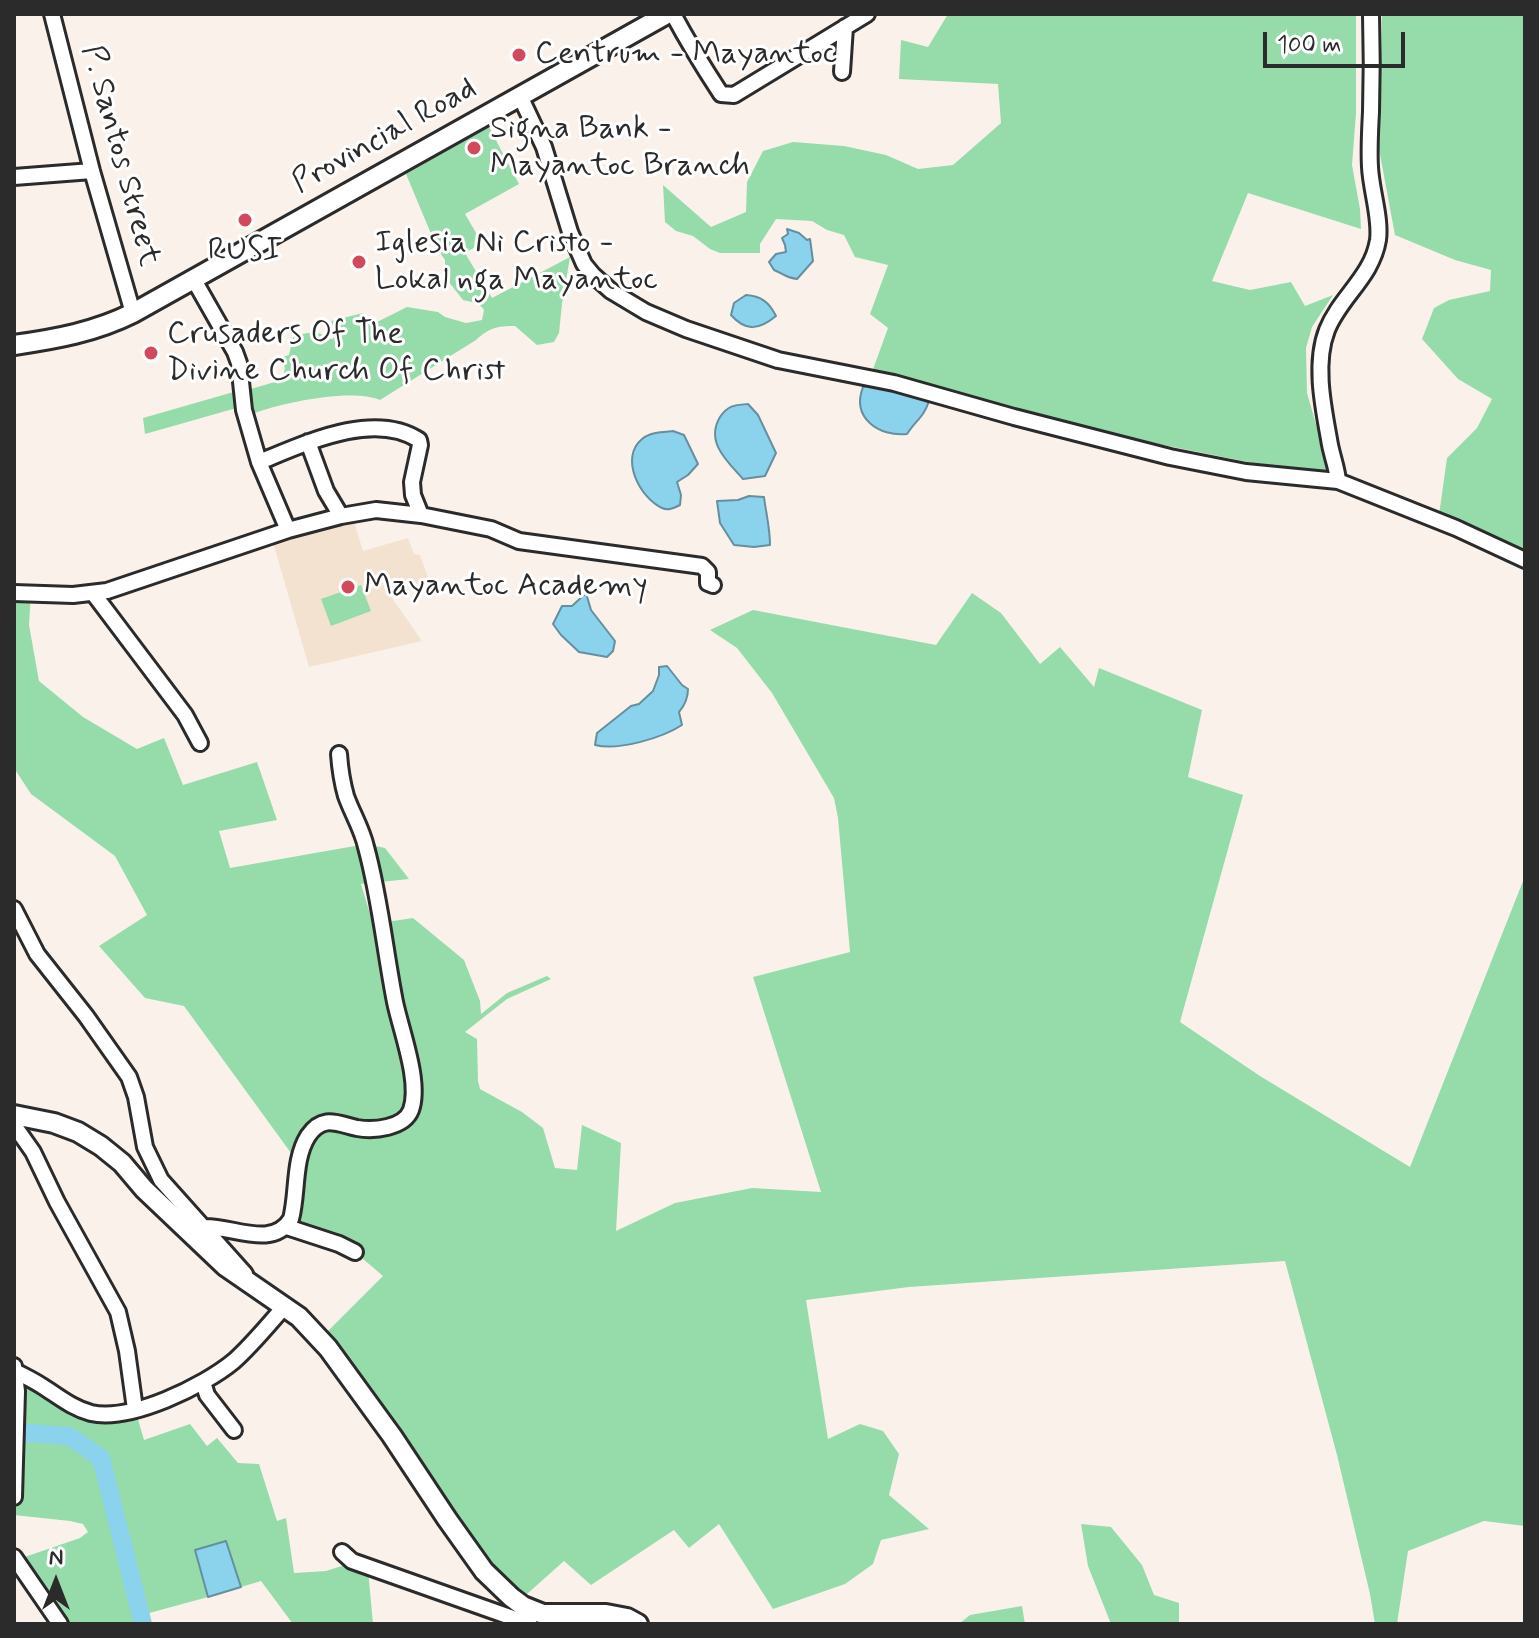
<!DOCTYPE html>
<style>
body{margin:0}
#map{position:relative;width:1539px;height:1638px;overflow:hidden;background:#faf2ea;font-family:Mynerve,sans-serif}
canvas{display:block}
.frame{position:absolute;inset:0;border:16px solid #2b2b2b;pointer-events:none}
.north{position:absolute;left:16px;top:1542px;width:80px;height:80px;-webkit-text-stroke:6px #fff;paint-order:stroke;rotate:0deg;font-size:22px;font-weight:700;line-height:32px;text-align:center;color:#2b2b2b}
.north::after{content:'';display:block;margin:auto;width:28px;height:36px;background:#2b2b2b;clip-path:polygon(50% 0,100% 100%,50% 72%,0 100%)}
.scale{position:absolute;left:1263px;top:32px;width:142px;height:36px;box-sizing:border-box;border:4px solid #2b2b2b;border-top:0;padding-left:10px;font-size:24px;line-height:28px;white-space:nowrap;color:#2b2b2b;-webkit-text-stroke:6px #fff;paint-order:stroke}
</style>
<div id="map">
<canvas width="1539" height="1638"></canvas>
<div class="frame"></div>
<div class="north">N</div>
<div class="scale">100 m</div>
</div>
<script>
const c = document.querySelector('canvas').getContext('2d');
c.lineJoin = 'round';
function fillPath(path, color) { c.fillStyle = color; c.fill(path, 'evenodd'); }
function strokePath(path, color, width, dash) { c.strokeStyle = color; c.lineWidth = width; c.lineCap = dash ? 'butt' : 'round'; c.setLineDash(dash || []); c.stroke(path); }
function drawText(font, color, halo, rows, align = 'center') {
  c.font = font + ' Mynerve,sans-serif'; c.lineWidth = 6; c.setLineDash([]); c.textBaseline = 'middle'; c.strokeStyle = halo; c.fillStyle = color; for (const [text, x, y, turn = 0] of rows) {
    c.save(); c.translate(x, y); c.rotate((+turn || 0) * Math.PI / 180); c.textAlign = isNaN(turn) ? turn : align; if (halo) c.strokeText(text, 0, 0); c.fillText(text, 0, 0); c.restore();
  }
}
const built = new Path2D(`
 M 352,515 L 363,551 L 408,538 L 414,554 L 420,555 L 429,580 L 390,595 L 422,641 L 309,667 L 272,539 Z`);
const green = new Path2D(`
 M 948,14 L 1356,14 L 1356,113 L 1352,165 L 1360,209 L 1361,229 L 1248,193 L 1212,281 L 1250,290 L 1291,282 L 1305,306 L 1333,295 L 1312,327 L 1306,348 L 1307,393 L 1324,452 L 1327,478 L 1015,415 L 872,372 L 888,328 L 870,314 L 888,265 L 855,257 L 844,235 L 827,230 L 812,221 L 776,219 L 760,244 L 760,253 L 720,253 L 710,249 L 693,236 L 676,231 L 665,222 L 663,185 L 711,227 L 746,212 L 747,182 L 763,151 L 793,142 L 844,146 L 886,155 L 918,169 L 953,165 L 1001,123 L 998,84 L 899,79 L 901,40 L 928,47 Z
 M 1382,14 L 1525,14 L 1525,552 L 1466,523 L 1439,515 L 1447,458 L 1477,428 L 1492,399 L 1458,379 L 1422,339 L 1434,308 L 1449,300 L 1490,291 L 1491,270 L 1455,260 L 1395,235 L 1379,149 Z
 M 489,127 L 519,184 L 465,214 L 482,243 L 465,253 L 492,298 L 570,257 L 562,304 L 559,333 L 554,342 L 537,345 L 515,326 C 497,326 489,328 476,340 L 380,400 C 350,388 282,403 252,414 L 247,390 L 282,380 L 285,368 L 283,362 L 278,360 L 278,358 L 289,355 L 293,337 C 300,334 310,332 317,333 C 324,334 325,339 333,339 L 335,331 L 331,321 L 363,313 L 371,325 L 407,307 L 438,312 L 445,317 L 466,323 L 482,320 L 484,310 C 479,302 471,302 463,300 L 448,281 L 445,269 L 445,260 L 437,248 L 406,174 Z
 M 237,391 L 240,407 L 145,434 L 143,418 Z
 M 361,585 L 371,611 L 331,626 L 321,599 Z
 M 14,593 L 31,593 L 29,625 L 39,681 L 83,717 L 137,749 L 164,738 L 183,785 L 257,762 L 277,820 L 219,831 L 230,868 L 366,844 L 385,848 L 409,879 L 361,884 L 373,924 L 413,918 L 464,960 L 480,1001 L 481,1014 L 507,993 L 547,976 L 551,979 L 507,999 L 465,1032 L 477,1039 L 478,1081 L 480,1089 L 522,1112 L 543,1128 L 555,1168 L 577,1170 L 582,1125 L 621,1143 L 616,1231 L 675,1203 L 752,1188 L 821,1192 L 753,977 L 850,952 L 838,818 L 834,798 L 772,693 L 737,648 L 710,630 L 753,610 L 936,645 L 972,593 L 1001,613 L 1040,664 L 1060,647 L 1094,687 L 1099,668 L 1202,710 L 1188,777 L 1243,795 L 1180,1022 L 1260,1076 L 1410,1167 L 1525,876 L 1525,1526 L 1484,1521 L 1408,1551 L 1397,1624 L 1375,1624 L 1370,1594 L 1337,1455 L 1285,1261 L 909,1287 L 806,1300 L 828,1439 L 860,1424 L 883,1431 L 899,1454 L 889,1495 L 929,1529 L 881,1540 L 873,1564 L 845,1584 L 773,1609 L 719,1524 L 689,1548 L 674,1530 L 591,1585 L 564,1561 L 518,1602 L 320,1339 L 383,1276 L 355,1252 L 287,1227 L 299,1164 L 184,1006 L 145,998 L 99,946 L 147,915 L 115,856 L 31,794 L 14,768 Z
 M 15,1371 L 77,1409 L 135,1409 L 144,1440 L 190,1424 L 207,1446 L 217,1438 L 238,1463 L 259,1464 L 277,1521 L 286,1518 L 294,1573 L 326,1571 L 348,1564 L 368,1570 L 373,1624 L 293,1624 L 261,1581 L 241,1587 L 225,1541 L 195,1550 L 208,1597 L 142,1615 L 144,1624 L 60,1624 L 16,1560 L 80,1538 L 88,1532 L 83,1524 L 70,1521 L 14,1515 Z
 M 1081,1524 L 1111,1527 L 1142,1565 L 1154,1595 L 1179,1603 L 1179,1624 L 1111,1624 L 1088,1566 Z
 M 1022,1606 L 1025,1624 L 959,1624 L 970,1615 Z`);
const water = new Path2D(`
 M 787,229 L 799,233 L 807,240 L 810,239 L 813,261 L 797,279 C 786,278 784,274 774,270 L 769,262 L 776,254 L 786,252 L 785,245 L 782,238 L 788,234 Z
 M 746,295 C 761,296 769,302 776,316 C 759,330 746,332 731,315 L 734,303 Z
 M 870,385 L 929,401 C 924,417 916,420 907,434 C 879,437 851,418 863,387 Z
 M 748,404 L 758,415 L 776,453 L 765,476 L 743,479 C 727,461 705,442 720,417 C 728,405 735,405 748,404 Z
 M 673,431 L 684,435 L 698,464 L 688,475 L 677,482 L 681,495 L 680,505 C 674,508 668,511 662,508 C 640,498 619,458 642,439 C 650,432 663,432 673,431 Z
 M 749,496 L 764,497 C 766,513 770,528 770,545 L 754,547 L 734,545 L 720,523 L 717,501 L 738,500 Z
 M 586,593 L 591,610 L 615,641 L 613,651 L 607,657 L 579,652 L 561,635 L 553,624 L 562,606 L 572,606 Z
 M 667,666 L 682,685 L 688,689 C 688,699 685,705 679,712 L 682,725 C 662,738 618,751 595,745 L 597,733 L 631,706 L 639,704 L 653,691 L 659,675 L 659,667 Z
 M 226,1541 L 241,1587 L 208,1597 L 195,1550 Z`);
const river = new Path2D(`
 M 14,1432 L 69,1436 L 101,1458 L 143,1624`);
const minor = new Path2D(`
 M 52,14 L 92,171 L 133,313
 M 673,14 C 688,42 704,68 721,94 L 734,95 L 867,14
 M 842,72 L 845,27
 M 520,96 L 544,147 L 570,232 L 584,264 L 593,275 L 611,291 L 646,312 L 686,329 L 778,360 L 894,383 L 1014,417 L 1170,457 L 1246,472 L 1338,481 L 1456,528 L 1525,560
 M 14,177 L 92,171
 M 308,442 L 326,491 L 341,516
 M 259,462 C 304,444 373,410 419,440 L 420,445 L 412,482 L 413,495 L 421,515
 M 1338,481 C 1337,467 1331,454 1329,439 C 1323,406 1314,363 1327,330 C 1340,297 1372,277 1378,240 C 1381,218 1371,190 1370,167 C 1369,149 1370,130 1371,112 C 1372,79 1372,47 1371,14
 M 288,530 L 341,516 L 376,510 L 421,515 L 491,529 L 519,541 L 702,566 L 708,572 L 708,583 L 713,585
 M 14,593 L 73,595 L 107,591 L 288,530 L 259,462 L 244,410 L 239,363 L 235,352 L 194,280
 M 93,593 L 185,715 L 200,743
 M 14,909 L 37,954 L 86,1016 L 129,1077 L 136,1097 L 145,1147 L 161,1180 L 245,1274
 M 14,1125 L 33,1152 L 57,1202 L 118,1312 L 127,1351 L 135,1409
 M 203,1227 C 231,1225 272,1250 291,1219 C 298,1193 293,1160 308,1136 C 323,1114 338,1124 357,1128 C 374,1131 404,1128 411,1110 C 421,1082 401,1031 395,1002 C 385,951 380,898 366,847 C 362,829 352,813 346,796 C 342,782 340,768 339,754
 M 287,1227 L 339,1244 L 355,1252
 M 15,1371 C 24,1376 33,1380 42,1386 C 58,1396 72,1408 91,1413 C 130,1422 204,1386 234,1361 C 252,1345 268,1325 285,1306
 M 203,1382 L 207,1395 L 234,1430
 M 14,1497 L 17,1391 L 14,1366
 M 342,1552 L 352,1561 L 530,1624
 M 14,1557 L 60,1624`);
const major = new Path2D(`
 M 14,345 C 56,339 95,332 133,313 L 667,14
 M 14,1115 L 54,1123 L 78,1132 L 101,1146 L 122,1163 L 144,1189 L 225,1266 L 299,1317 L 328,1348 L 392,1436 L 447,1519 L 484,1571 L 511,1597 L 523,1606 L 543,1614 L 606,1614 L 627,1618 L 638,1624`);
const markers = [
 [519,55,8,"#d1495b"],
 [474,148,8,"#d1495b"],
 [245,220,8,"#d1495b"],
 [359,262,8,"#d1495b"],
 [151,353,8,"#d1495b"],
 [348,587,8,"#d1495b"]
];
const poiNames = [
 ["Centrum - Mayantoc",535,55],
 ["Signa Bank -",490,130],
 ["Mayantoc Branch",490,167],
 ["Iglesia Ni Cristo -",375,244],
 ["Lokal nga Mayantoc",375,281],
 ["RUSI",245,252,"center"],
 ["Crusaders Of The",167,335],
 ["Divine Church Of Christ",167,372],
 ["Mayantoc Academy",364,587]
];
const streetNames = [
 ["Provincial Road",385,137,-29],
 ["P. Santos Street",119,156,75]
];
fillPath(built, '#f4e2d0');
fillPath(green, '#95dcaa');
fillPath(water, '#8bd2ec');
strokePath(water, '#658f9f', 2);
strokePath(river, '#8bd2ec', 18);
strokePath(minor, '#2b2b2b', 20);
strokePath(major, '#2b2b2b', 24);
strokePath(minor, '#fff', 14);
strokePath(major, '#fff', 18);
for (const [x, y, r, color] of markers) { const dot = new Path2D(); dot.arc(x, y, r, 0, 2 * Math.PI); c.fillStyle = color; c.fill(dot); strokePath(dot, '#fff', 3); }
drawText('32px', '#2b2b2b', '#fff', poiNames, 'left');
drawText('32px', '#2b2b2b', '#fff', streetNames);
</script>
